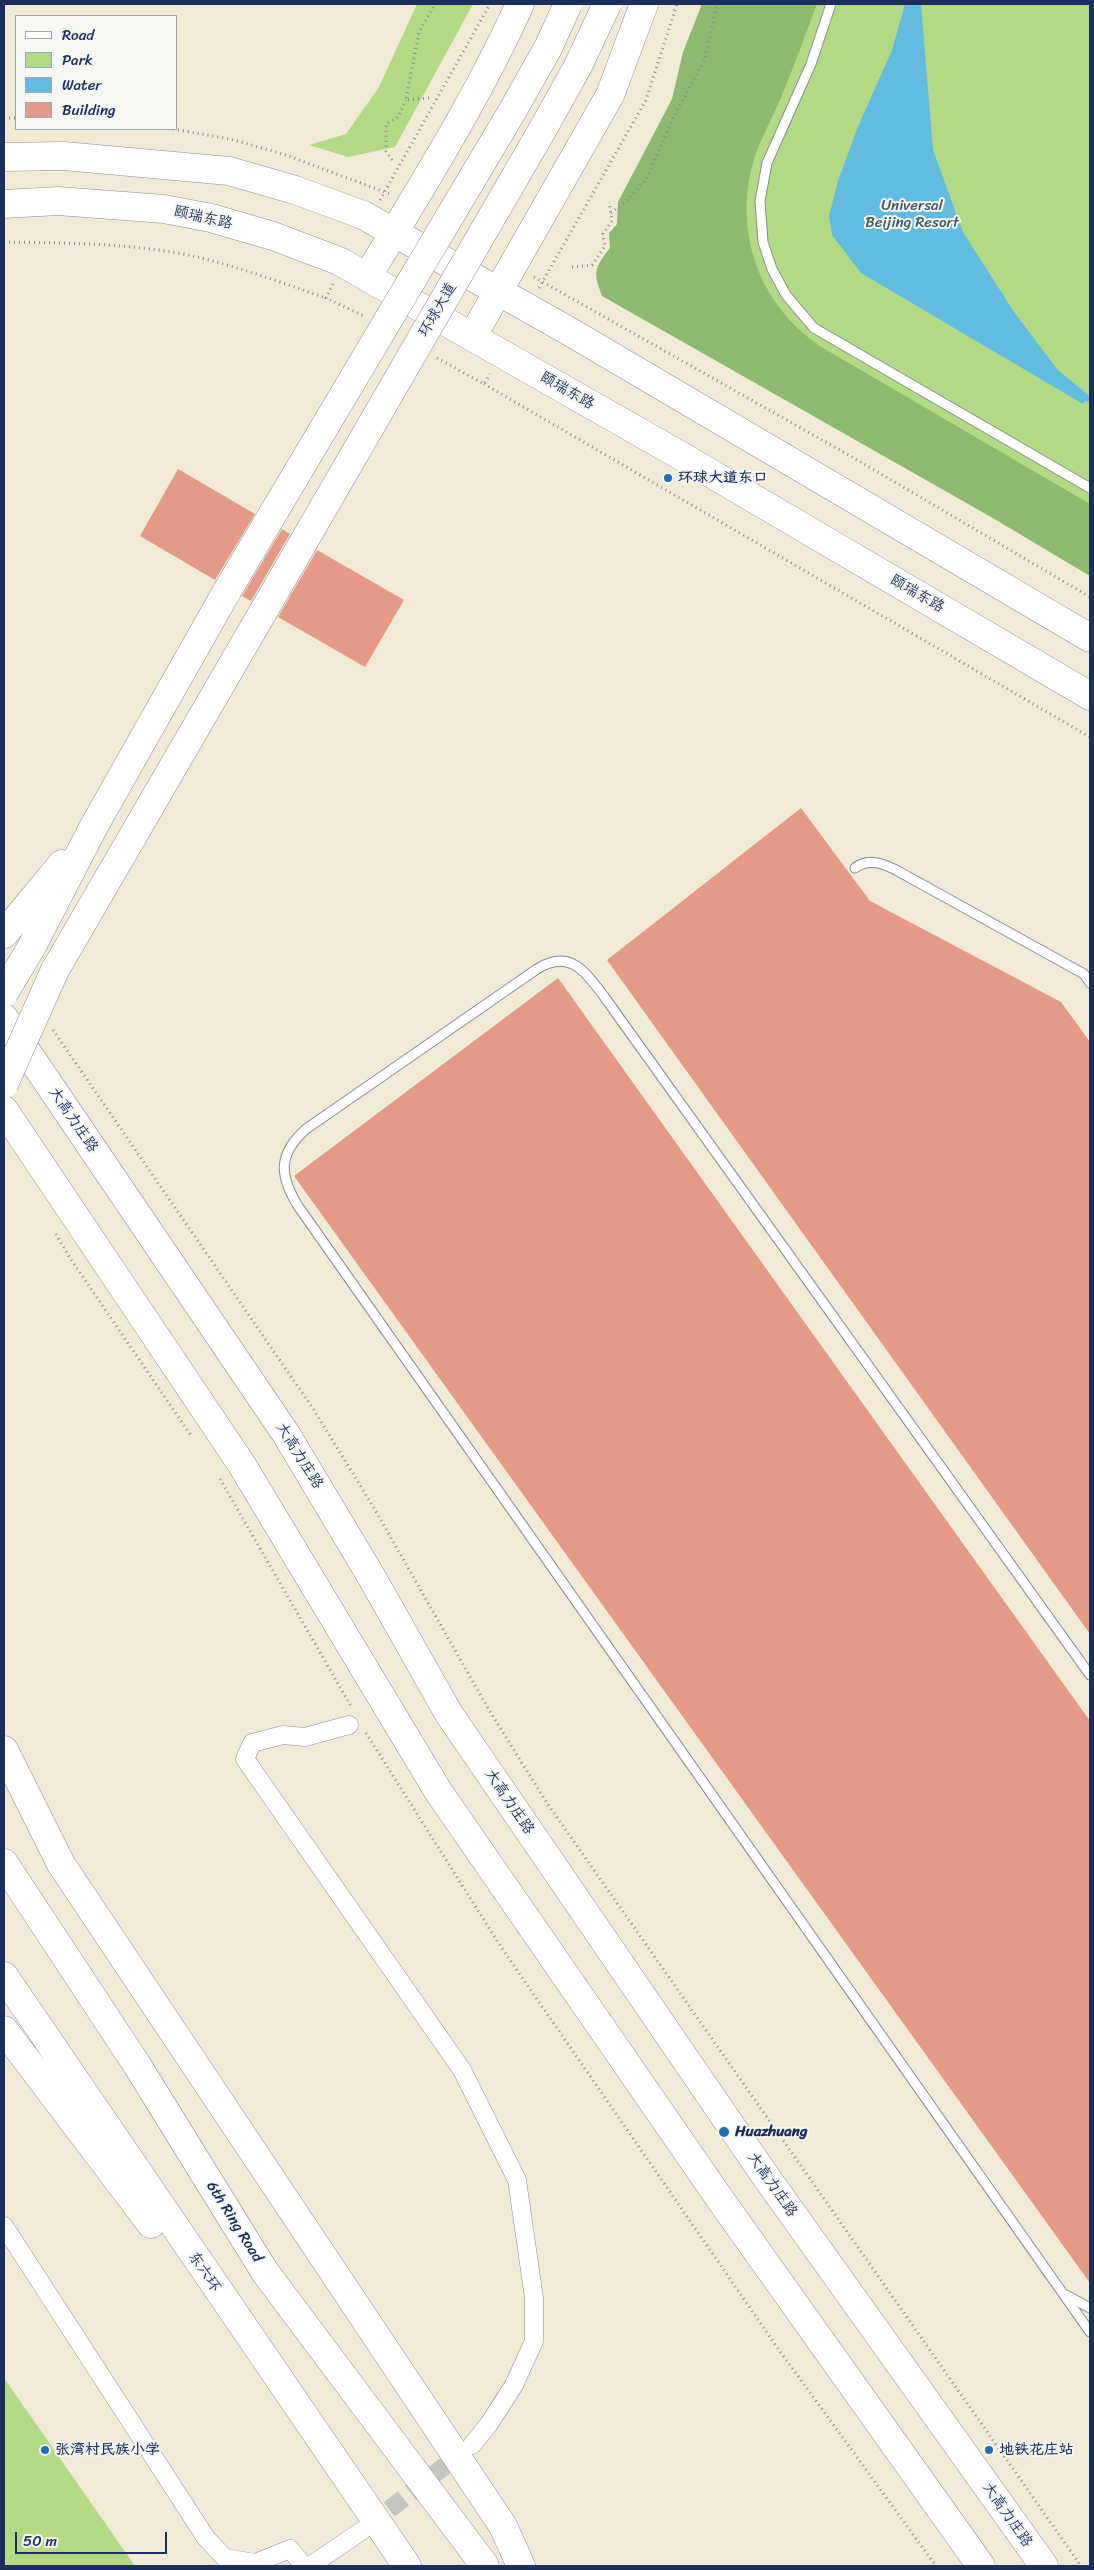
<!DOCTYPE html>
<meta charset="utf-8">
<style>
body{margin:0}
#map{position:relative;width:1094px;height:2570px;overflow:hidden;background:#f0ead7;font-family:Sriracha,sans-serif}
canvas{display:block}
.frame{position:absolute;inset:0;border:5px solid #1b2f5e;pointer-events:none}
.legend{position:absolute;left:15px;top:15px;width:162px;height:115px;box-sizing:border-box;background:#f6f6f2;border:1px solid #9ea6b7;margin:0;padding:6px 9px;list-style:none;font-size:15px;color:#1b2f5e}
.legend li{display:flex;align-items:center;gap:10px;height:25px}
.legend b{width:25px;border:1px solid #9ea6b7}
.scale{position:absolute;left:15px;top:2532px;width:152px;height:22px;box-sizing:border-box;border:2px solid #1b2f5e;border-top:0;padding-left:6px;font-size:15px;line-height:18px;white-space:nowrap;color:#1b2f5e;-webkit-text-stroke:4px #f6f6f2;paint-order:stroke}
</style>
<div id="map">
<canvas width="1094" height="2570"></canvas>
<div class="frame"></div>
<ul class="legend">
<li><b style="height:6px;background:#fff"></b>Road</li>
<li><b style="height:14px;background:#b2d983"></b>Park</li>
<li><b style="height:14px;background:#62bce0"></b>Water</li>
<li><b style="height:14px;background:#e49a86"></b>Building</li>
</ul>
<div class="scale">50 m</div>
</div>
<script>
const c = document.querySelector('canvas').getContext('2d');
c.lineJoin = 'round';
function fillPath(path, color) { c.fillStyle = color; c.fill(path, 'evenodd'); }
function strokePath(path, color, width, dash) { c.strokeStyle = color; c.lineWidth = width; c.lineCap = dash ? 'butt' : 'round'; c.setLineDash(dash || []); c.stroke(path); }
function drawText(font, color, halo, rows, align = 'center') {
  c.font = font + ' Sriracha,"LXGW WenKai TC",sans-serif'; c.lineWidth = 4; c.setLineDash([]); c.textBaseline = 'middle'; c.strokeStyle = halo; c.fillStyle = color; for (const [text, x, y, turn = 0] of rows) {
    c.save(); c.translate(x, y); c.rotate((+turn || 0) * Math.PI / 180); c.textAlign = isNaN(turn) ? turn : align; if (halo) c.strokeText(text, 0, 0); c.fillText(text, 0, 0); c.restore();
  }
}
const green = new Path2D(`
 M 417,4 L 473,4 L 395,147 L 348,157 L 309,145 L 346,134 L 379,87 Z
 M 808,4 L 1090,4 L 1090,530 L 727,317 L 735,196 Z
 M 4,2378 L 135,2566 L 4,2566 Z`);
const forest = new Path2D(`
 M 702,4 L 817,4 C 805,36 793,68 780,100 C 770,123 757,145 751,170 C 735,240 763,309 823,348 L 1090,504 L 1090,576 L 991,517 L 602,296 C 593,271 594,269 610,248 L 609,233 L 617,224 L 618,202 L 672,99 L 683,52 Z`);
const water = new Path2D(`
 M 905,4 L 921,4 L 933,150 L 963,232 L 1014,312 L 1057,369 L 1088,395 L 1083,404 L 861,273 L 832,235 L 829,216 L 838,181 L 857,129 L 892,50 Z`);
const stream = new Path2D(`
 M 1080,394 L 1090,400`);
const building = new Path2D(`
 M 178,469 L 255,514 L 215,580 L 140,536 Z
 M 282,529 L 290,534 L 251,601 L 242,596 Z
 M 317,550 L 404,600 L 365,667 L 278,617 Z
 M 801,808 L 870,901 L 1061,1002 L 1090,1042 L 1090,1634 L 607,960 Z
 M 558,978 L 1090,1721 L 1090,2283 L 294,1176 Z`);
const minorTunnel = new Path2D(`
 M 368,2526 L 464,2451`);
const path = new Path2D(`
 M 429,98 L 406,100 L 419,32 L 435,4
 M 4,118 L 16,118
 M 173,129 L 230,139 L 283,154 L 390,194
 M 392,160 L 386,151 L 386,124 L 398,117 L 406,100
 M 380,200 L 490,4
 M 611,213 L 626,201 L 646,180 L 676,112 L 705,59 L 717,4
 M 4,242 C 64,243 124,243 183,254 C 232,264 279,282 326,298
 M 572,267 L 592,265 L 605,246 L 603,234 L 612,221 L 609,202
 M 534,277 L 854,458 L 1090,597
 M 333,284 L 326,298 L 364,316
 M 539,288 L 646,100 L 677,4
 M 437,358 L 484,384 L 490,374
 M 484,384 L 1090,737
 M 53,1030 L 314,1410 L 374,1508 L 489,1710 L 547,1803 L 1081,2566
 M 56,1234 L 70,1258 L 192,1437
 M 220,1479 L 352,1708
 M 366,1733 L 501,1947 L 779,2350 L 936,2566`);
const service = new Path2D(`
 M 831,4 L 811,64 L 767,163 L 760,201 L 763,242 L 772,269 L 786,295 L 814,328 L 1090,488
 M 855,868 C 868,858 882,863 896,870 L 1084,974 L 1090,983
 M 1090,1675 L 603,995 C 584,970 569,949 537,969 L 306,1129 C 278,1154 279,1175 298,1206 L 1090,2332
 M 1066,2295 L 1090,2308`);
const minor = new Path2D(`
 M 349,1725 L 305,1737 L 283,1735 L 252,1743 L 245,1759 L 462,2070 L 517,2180 L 534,2298 L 534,2341 L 514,2385 L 489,2424 L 472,2445
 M 4,2226 L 206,2538 L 225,2558 L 255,2563 L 290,2549 L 304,2566
 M 310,2566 L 363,2530`);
const primary = new Path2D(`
 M 4,157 L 64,156 L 229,171 L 295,190 L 363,215 L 567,330 L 1090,638
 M 4,204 L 58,201 L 164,209 L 211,218 L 273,236 L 339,261 L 683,457 L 1090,696
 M 367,277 C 421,188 477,99 520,4
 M 472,337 L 610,95 L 644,4
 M 4,1018 L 286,1434 L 371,1576 L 449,1714 L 764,2174 L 1044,2566
 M 4,1110 L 242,1465 L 438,1791 L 722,2202 L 981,2566`);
const motorway = new Path2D(`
 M 4,934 L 62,864
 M 31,948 L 94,826 L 227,591
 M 55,970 L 263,612
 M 4,1750 L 61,1864 L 503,2526 L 521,2566
 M 4,1863 L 137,2065 L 265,2272 L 485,2566
 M 4,1976 L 407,2566
 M 4,2030 L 151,2224`);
const primaryBridge = new Path2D(`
 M 227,591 L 513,110 L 548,48 L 568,4
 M 263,612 L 544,127 L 578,66 L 607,4`);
const motorwayBridge = new Path2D(`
 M 4,993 L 31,948
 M 4,1084 L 55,970`);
const markers = [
 [668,478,5,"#1f6fb2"],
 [724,2132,6,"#1f6fb2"],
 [45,2450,5,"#1f6fb2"],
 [989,2450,5,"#1f6fb2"]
];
const parkNames = [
 ["Universal",912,206],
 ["Beijing Resort",912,223]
];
const streetNames = [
 ["颐瑞东路",203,218,13],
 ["环球大道",438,310,-60],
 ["颐瑞东路",567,391,30],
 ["颐瑞东路",917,594,30],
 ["大高力庄路",73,1120,56],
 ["大高力庄路",299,1456,58],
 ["大高力庄路",509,1802,56],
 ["大高力庄路",772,2185,55],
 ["6th Ring Road",234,2222,58],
 ["东六环",204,2272,56],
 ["大高力庄路",1007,2515,55]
];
const poiNames = [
 ["环球大道东口",678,478],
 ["Huazhuang",735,2132],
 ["张湾村民族小学",55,2450],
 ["地铁花庄站",999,2450]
];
fillPath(green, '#b2d983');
fillPath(forest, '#8db971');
fillPath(water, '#62bce0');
strokePath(stream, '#62bce0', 6);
fillPath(building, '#e49a86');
strokePath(minorTunnel, '#c5c5bf', 18, [18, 9]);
strokePath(service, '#868c9a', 11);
strokePath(minor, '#868c9a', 19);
strokePath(primary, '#868c9a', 29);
strokePath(motorway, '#868c9a', 29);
strokePath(path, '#868c9a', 3, [1, 4]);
strokePath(service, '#fff', 9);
strokePath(minor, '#fff', 18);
strokePath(primary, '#fff', 28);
strokePath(motorway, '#fff', 28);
strokePath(primaryBridge, '#868c9a', 29, []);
strokePath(motorwayBridge, '#868c9a', 29, []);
strokePath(primaryBridge, '#fff', 28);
strokePath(motorwayBridge, '#fff', 28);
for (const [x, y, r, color] of markers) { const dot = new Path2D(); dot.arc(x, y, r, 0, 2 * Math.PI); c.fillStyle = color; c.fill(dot); strokePath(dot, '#f6f6f2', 2); }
drawText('15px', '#415a67', '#f6f6f2', parkNames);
drawText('15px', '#1b2f5e', '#f6f6f2', streetNames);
drawText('bold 15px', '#1b2f5e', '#f6f6f2', poiNames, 'left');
</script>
